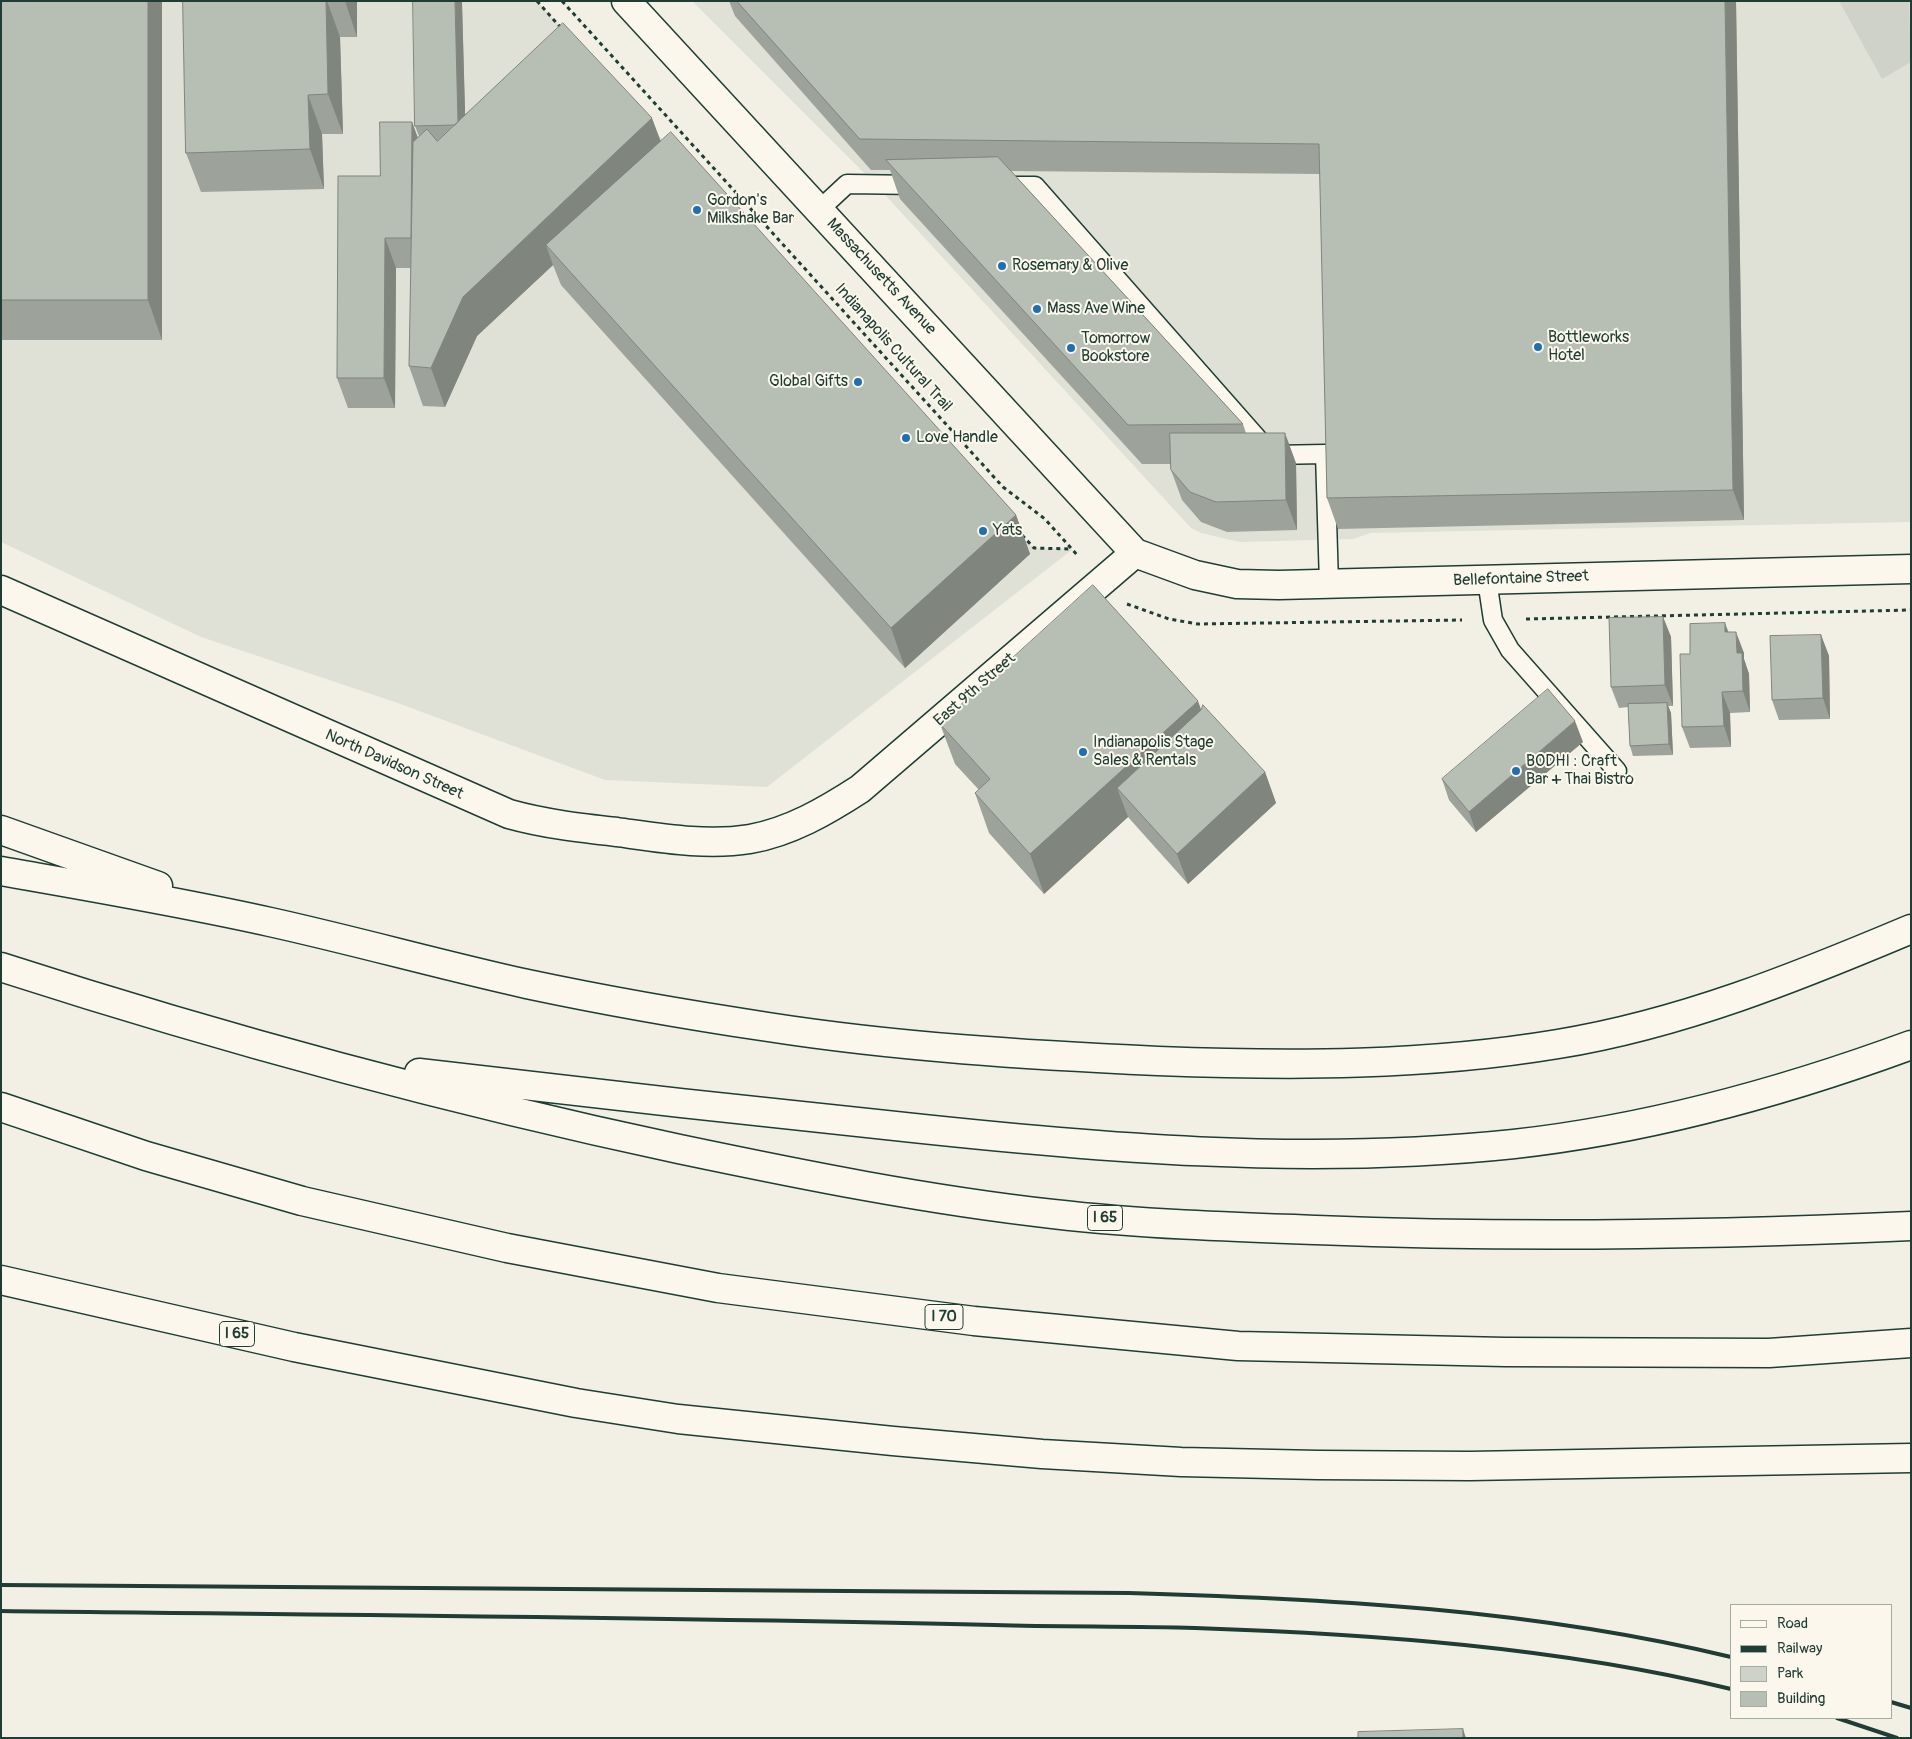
<!DOCTYPE html>
<style>
body{margin:0}
#map{position:relative;width:1912px;height:1739px;overflow:hidden;background:#f2f0e5;font-family:Pangolin,sans-serif}
canvas{display:block}
.frame{position:absolute;inset:0;border:2px solid #1f3d34;pointer-events:none}
.legend{position:absolute;left:1730px;top:1604px;width:162px;height:115px;box-sizing:border-box;background:#fbf7ec;border:1px solid #a3ada2;margin:0;padding:6px 9px;list-style:none;font-size:15px;color:#1f3d34}
.legend li{display:flex;align-items:center;gap:10px;height:25px}
.legend b{width:25px;border:1px solid #a3ada2}
</style>
<div id="map">
<canvas width="1912" height="1739"></canvas>
<div class="frame"></div>
<ul class="legend">
<li><b style="height:6px;background:#fbf7ec"></b>Road</li>
<li><b style="height:6px;background:#1f3d34"></b>Railway</li>
<li><b style="height:14px;background:#cfd2c8"></b>Park</li>
<li><b style="height:14px;background:#b7beb3"></b>Building</li>
</ul>
</div>
<script>
const c = document.querySelector('canvas').getContext('2d');
c.lineJoin = 'round';
function fillPath(path, color) { c.fillStyle = color; c.fill(path, 'evenodd'); }
function strokePath(path, color, width, dash) { c.strokeStyle = color; c.lineWidth = width; c.lineCap = dash ? 'butt' : 'round'; c.setLineDash(dash || []); c.stroke(path); }
function drawText(font, color, halo, rows, align = 'center') {
  c.font = font + ' Pangolin,sans-serif'; c.lineWidth = 4; c.setLineDash([]); c.textBaseline = 'middle'; c.strokeStyle = halo; c.fillStyle = color; for (const [text, x, y, turn = 0] of rows) {
    c.save(); c.translate(x, y); c.rotate((+turn || 0) * Math.PI / 180); c.textAlign = isNaN(turn) ? turn : align; if (halo) c.strokeText(text, 0, 0); c.fillText(text, 0, 0); c.restore();
  }
}
const built = new Path2D(`
 M 1,1 L 537,1 L 1033,548 L 1073,549 L 767,787 L 605,780 L 395,702 L 201,637 L 1,542 Z
 M 692,1 L 1911,1 L 1911,522 L 1371,533 L 1353,539 L 1240,542 L 1201,533 L 1191,528 L 876,185 Z`);
const green = new Path2D(`
 M 1839,1 L 1909,1 L 1911,62 L 1882,79 Z`);
const path = new Path2D(`
 M 537,1 L 562,29
 M 562,1 L 1003,487 L 1045,519 L 1078,556
 M 1022,535 L 1034,548 L 1072,549
 M 1127,604 L 1169,619 L 1198,624 L 1462,620
 M 1526,619 L 1911,610`);
const service = new Path2D(`
 M 1002,186 L 1035,186 L 1272,455 L 1325,454 L 1329,584
 M 819,210 L 847,184 L 919,185
 M 1487,580 L 1493,620 L 1510,650 L 1617,771`);
const minor = new Path2D(`
 M 1,590 L 509,814 C 545,824 581,828 617,832 C 661,838 706,846 750,839 C 790,832 826,811 860,789 L 1135,553`);
const secondary = new Path2D(`
 M 626,1 L 1135,553 L 1195,575 L 1237,584 L 1279,585 L 1911,569`);
const motorway = new Path2D(`
 M 1,830 L 158,886
 M 1,871 C 91,887 181,902 270,922 C 356,941 441,965 527,984 C 607,1001 688,1015 768,1027 C 897,1047 1028,1055 1158,1061 C 1292,1066 1426,1066 1558,1044 C 1681,1024 1797,977 1911,929
 M 1,967 C 224,1039 450,1100 679,1149 C 803,1175 927,1200 1053,1214 C 1141,1224 1229,1227 1316,1230 C 1515,1238 1712,1235 1911,1226
 M 419,1073 C 575,1091 730,1109 886,1125 C 1095,1148 1305,1166 1514,1144 C 1649,1129 1783,1092 1911,1045
 M 1,1107 L 146,1156 L 302,1201 L 507,1248 L 718,1288 L 974,1321 L 1238,1346 L 1505,1352 L 1769,1353 L 1911,1343
 M 1,1280 L 294,1347 L 576,1403 L 678,1419 L 893,1441 L 1042,1454 L 1181,1462 L 1318,1465 L 1470,1466 L 1911,1458`);
const rail = new Path2D(`
 M 1,1585 L 1129,1593 C 1332,1599 1532,1609 1731,1657
 M 1,1611 C 332,1615 663,1617 994,1625 C 1061,1627 1128,1626 1195,1628 C 1372,1634 1558,1647 1731,1689
 M 1891,1702 L 1911,1708
 M 1837,1718 L 1897,1738`);
const wall = new Path2D(`
 M 1,1 L 162,1 L 162,340 L 1,340 Z
 M 183,1 L 357,1 L 357,37 L 340,37 L 343,134 L 322,134 L 324,189 L 201,192 L 186,153 Z
 M 729,1 L 1736,1 L 1744,520 L 1338,529 L 1327,498 L 1320,174 L 1011,171 L 1243,424 L 1246,433 L 1296,463 L 1297,530 L 1227,532 L 1201,522 L 1182,500 L 1171,470 L 1171,464 L 1142,464 L 900,199 L 890,170 L 871,170 L 735,16 Z
 M 462,3 L 465,115 L 661,141 L 1016,515 L 1030,554 L 905,668 L 561,285 L 553,265 L 477,336 L 445,407 L 423,406 L 409,366 L 411,268 L 396,268 L 395,408 L 348,408 L 337,378 L 380,176 L 412,122 L 418,138 L 419,136 L 415,126 Z
 M 1663,617 L 1671,637 L 1673,706 L 1668,706 L 1671,713 L 1673,755 L 1633,756 L 1630,746 L 1628,707 L 1619,708 L 1611,687 Z
 M 1728,632 L 1744,653 L 1744,659 L 1749,674 L 1750,712 L 1730,713 L 1731,747 L 1690,748 L 1682,727 L 1690,654 Z
 M 1821,635 L 1829,656 L 1830,719 L 1779,720 L 1772,700 Z
 M 1201,710 L 1265,772 L 1276,803 L 1188,884 L 1128,817 L 1044,894 L 989,833 L 975,793 L 979,790 L 955,764 L 940,724 Z
 M 1583,742 L 1476,832 L 1449,800 L 1442,779 Z`);
const shadedWall = new Path2D(`
 M 148,1 L 162,1 L 162,340 L 148,300 Z
 M 326,1 L 327,1 L 340,37 L 343,134 L 328,94 Z
 M 345,1 L 357,1 L 357,37 Z
 M 455,1 L 462,1 L 462,3 L 466,146 L 458,125 Z
 M 1725,1 L 1736,1 L 1744,520 L 1733,490 Z
 M 308,95 L 322,134 L 324,189 L 310,149 Z
 M 652,118 L 667,158 L 546,245 L 553,265 L 477,336 L 445,407 L 431,368 L 463,297 Z
 M 412,122 L 423,153 L 412,238 Z
 M 385,238 L 396,268 L 395,408 L 384,378 Z
 M 1285,433 L 1296,463 L 1297,530 L 1286,500 Z
 M 1016,515 L 1030,554 L 905,668 L 891,628 Z
 M 1663,617 L 1671,637 L 1673,706 L 1665,685 Z
 M 1725,623 L 1733,644 L 1725,632 Z
 M 1736,632 L 1744,653 L 1744,659 L 1749,674 L 1750,712 L 1743,691 L 1737,653 Z
 M 1821,635 L 1829,656 L 1830,719 L 1823,698 Z
 M 1722,692 L 1730,713 L 1731,747 L 1724,726 Z
 M 1198,701 L 1212,740 L 1117,788 L 1128,817 L 1044,894 L 1030,854 Z
 M 1667,703 L 1671,713 L 1673,755 L 1669,744 Z
 M 1575,721 L 1583,742 L 1476,832 L 1469,812 Z
 M 1265,772 L 1276,803 L 1188,884 L 1177,854 Z
 M 1463,1729 L 1466,1738 L 1463,1738 Z`);
const building = new Path2D(`
 M 1,1 L 148,1 L 148,300 L 1,300 Z
 M 183,1 L 326,1 L 328,94 L 308,95 L 310,149 L 186,153 Z
 M 413,1 L 455,1 L 458,122 L 455,125 L 415,126 Z
 M 737,1 L 1725,1 L 1733,490 L 1327,498 L 1319,144 L 860,139 Z
 M 563,23 L 652,118 L 463,297 L 431,368 L 409,366 L 413,142 L 427,129 L 437,141 Z
 M 380,122 L 412,122 L 411,238 L 385,238 L 384,378 L 337,378 L 338,176 L 380,176 Z
 M 671,132 L 1016,515 L 891,628 L 546,245 Z
 M 998,157 L 1243,424 L 1128,425 L 886,160 Z
 M 1170,433 L 1285,433 L 1286,500 L 1216,502 L 1190,492 L 1171,470 Z
 M 1093,585 L 1198,701 L 1030,854 L 975,793 L 990,779 L 940,724 Z
 M 1663,617 L 1665,685 L 1611,687 L 1609,618 Z
 M 1725,623 L 1725,632 L 1736,632 L 1737,653 L 1742,653 L 1743,691 L 1722,692 L 1724,726 L 1682,727 L 1680,654 L 1690,654 L 1690,624 Z
 M 1821,635 L 1823,698 L 1772,700 L 1770,636 Z
 M 1548,689 L 1575,721 L 1469,812 L 1442,779 Z
 M 1667,703 L 1669,744 L 1630,746 L 1628,704 Z
 M 1203,705 L 1265,772 L 1177,854 L 1117,788 L 1201,710 Z
 M 1463,1729 L 1463,1738 L 1358,1738 L 1358,1732 Z`);
const markers = [
 [697,210,5,"#1f6fb2"],
 [1002,266,5,"#1f6fb2"],
 [1037,309,5,"#1f6fb2"],
 [1538,347,5,"#1f6fb2"],
 [1071,348,5,"#1f6fb2"],
 [858,382,5,"#1f6fb2"],
 [906,438,5,"#1f6fb2"],
 [983,531,5,"#1f6fb2"],
 [1083,752,5,"#1f6fb2"],
 [1516,771,5,"#1f6fb2"]
];
const shields = [
 [1105,1218,35],
 [944,1317,38],
 [237,1334,35]
];
const shieldNames = [
 ["I 65",1105,1218],
 ["I 70",944,1317],
 ["I 65",237,1334]
];
const poiNames = [
 ["Gordon's",707,201],
 ["Milkshake Bar",707,219],
 ["Rosemary & Olive",1012,266],
 ["Mass Ave Wine",1047,309],
 ["Bottleworks",1548,338],
 ["Hotel",1548,356],
 ["Tomorrow",1081,339],
 ["Bookstore",1081,357],
 ["Global Gifts",848,382,"right"],
 ["Love Handle",916,438],
 ["Yats",993,531],
 ["Indianapolis Stage",1093,743],
 ["Sales & Rentals",1093,761],
 ["BODHI : Craft",1526,762],
 ["Bar + Thai Bistro",1526,780]
];
const streetNames = [
 ["Massachusetts Avenue",881,277,47],
 ["Indianapolis Cultural Trail",893,348,48],
 ["Bellefontaine Street",1521,579,-2],
 ["East 9th Street",975,690,-41],
 ["North Davidson Street",394,765,24]
];
fillPath(built, '#e0e1d6');
fillPath(green, '#cfd2c8');
strokePath(service, '#1f3d34', 21);
strokePath(minor, '#1f3d34', 31);
strokePath(secondary, '#1f3d34', 31);
strokePath(motorway, '#1f3d34', 31);
strokePath(path, '#1f3d34', 3, [4, 4]);
strokePath(service, '#fbf7ec', 18);
strokePath(minor, '#fbf7ec', 28);
strokePath(secondary, '#fbf7ec', 28);
strokePath(motorway, '#fbf7ec', 28);
strokePath(rail, '#1f3d34', 4);
fillPath(wall, '#9da39a');
fillPath(shadedWall, '#80857d');
fillPath(building, '#b7beb3');
strokePath(building, '#80857d', 1);
for (const [x, y, r, color] of markers) { const dot = new Path2D(); dot.arc(x, y, r, 0, 2 * Math.PI); c.fillStyle = color; c.fill(dot); strokePath(dot, '#fbf7ec', 2); }
for (const [x, y, w] of shields) { const box = new Path2D(); box.roundRect(x - w / 2, y - 12.5, w, 25, 4); c.fillStyle = '#fbf7ec'; c.fill(box); strokePath(box, '#1f3d34', 1); }
drawText('bold 15px', '#1f3d34', null, shieldNames);
drawText('16px', '#1f3d34', '#fbf7ec', poiNames, 'left');
drawText('16px', '#1f3d34', '#fbf7ec', streetNames);
</script>
